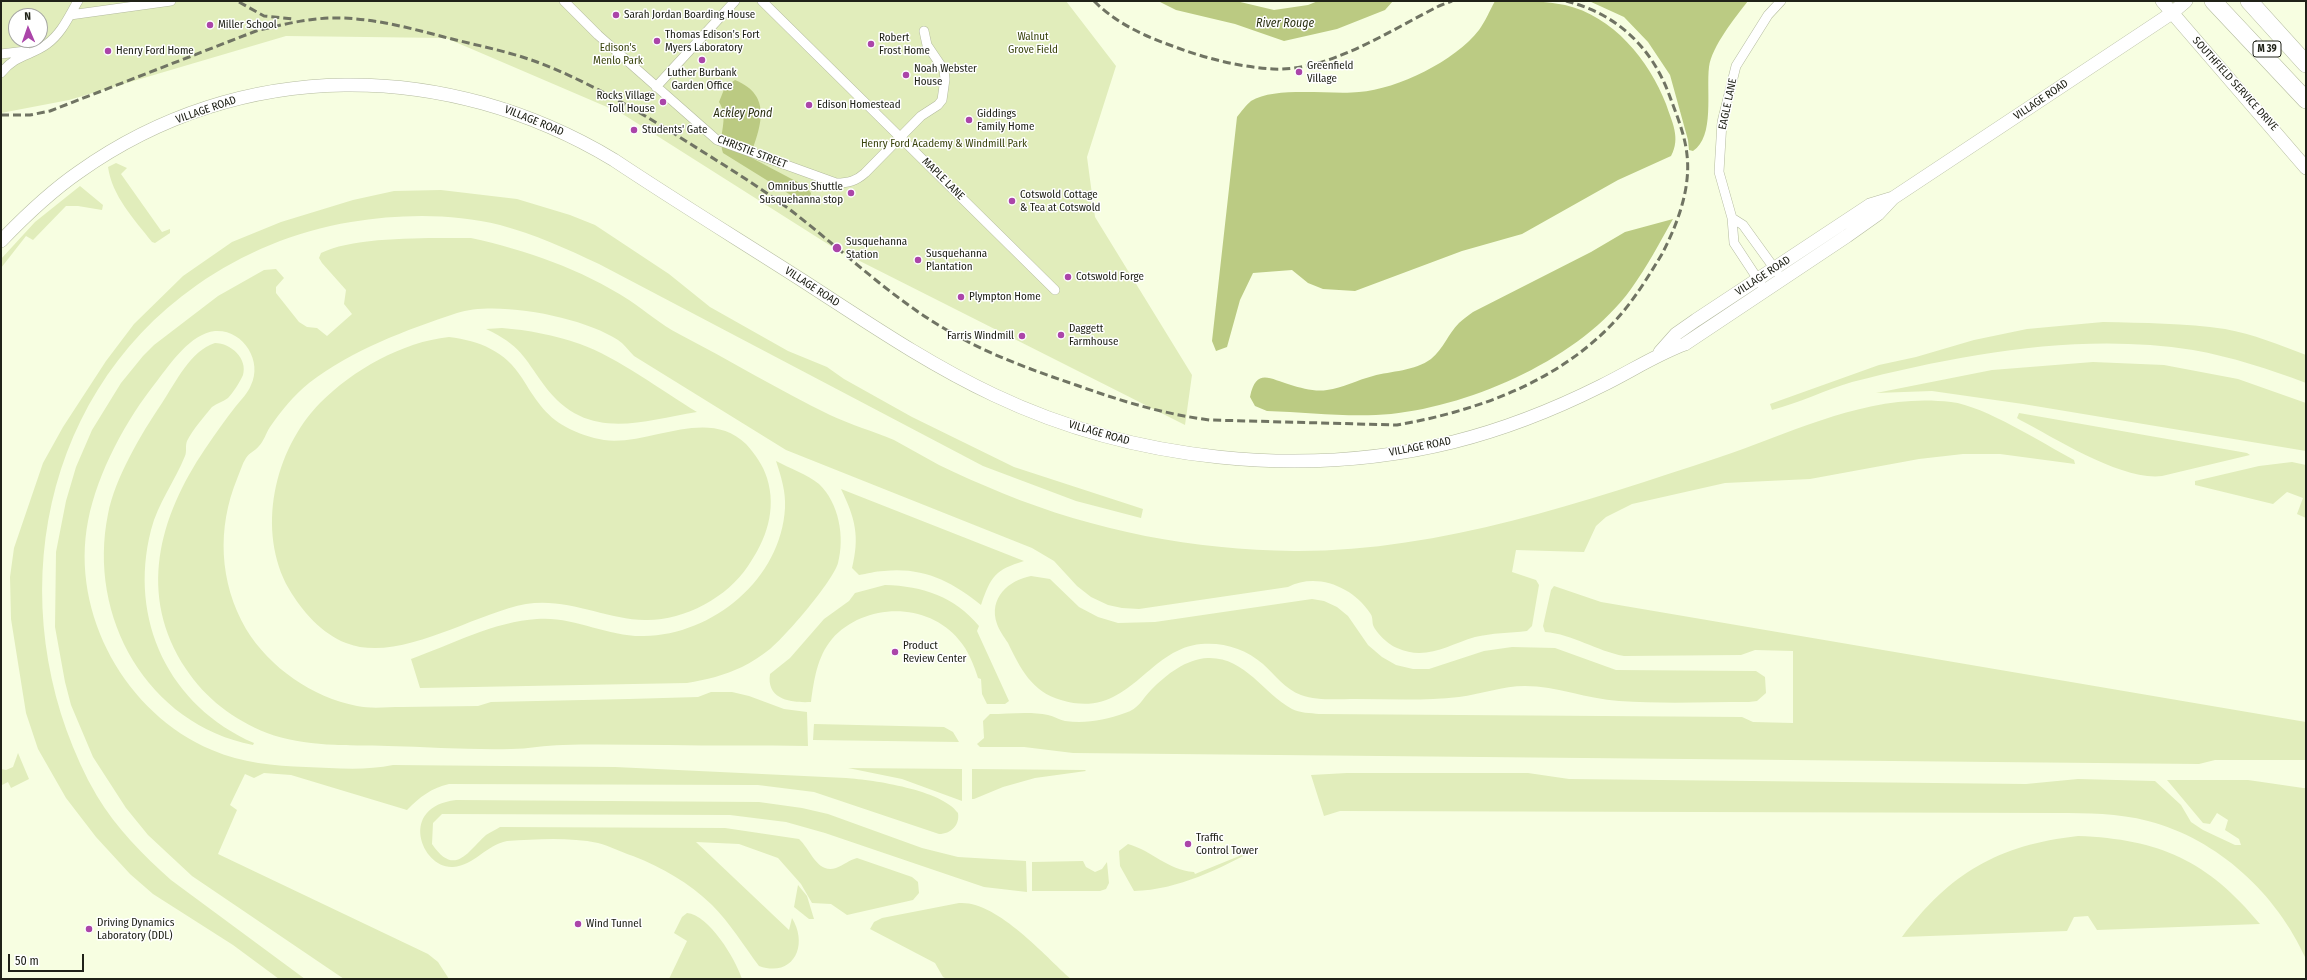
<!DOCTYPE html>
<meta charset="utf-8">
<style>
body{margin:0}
#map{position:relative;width:2307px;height:980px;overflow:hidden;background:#f7fee1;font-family:"Fira Sans Condensed",sans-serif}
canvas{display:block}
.frame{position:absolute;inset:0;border:2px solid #202218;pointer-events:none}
.north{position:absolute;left:8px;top:8px;width:40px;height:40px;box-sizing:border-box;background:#fff;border:1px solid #a6a7a3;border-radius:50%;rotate:358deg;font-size:11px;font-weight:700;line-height:16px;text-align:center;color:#202218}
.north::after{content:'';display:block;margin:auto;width:14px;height:18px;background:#ab45a9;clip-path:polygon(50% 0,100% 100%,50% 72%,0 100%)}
.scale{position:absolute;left:8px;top:954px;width:76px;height:18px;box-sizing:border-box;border:2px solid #202218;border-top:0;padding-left:5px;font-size:12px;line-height:14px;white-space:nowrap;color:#202218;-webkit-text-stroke:3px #fff;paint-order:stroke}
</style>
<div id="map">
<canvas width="2307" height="980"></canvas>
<div class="frame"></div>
<div class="north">N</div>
<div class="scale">50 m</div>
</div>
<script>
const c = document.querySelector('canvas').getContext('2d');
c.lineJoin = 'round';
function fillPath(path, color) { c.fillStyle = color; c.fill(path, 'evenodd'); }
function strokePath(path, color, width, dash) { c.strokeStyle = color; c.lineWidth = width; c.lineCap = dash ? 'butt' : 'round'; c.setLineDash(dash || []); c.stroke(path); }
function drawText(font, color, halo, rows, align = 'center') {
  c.font = font + ' "Fira Sans Condensed",sans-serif'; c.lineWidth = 3; c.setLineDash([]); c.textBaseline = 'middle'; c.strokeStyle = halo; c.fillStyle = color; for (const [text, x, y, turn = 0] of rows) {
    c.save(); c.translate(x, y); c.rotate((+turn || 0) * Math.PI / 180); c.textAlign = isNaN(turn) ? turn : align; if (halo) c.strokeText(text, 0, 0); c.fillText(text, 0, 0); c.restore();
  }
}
const green = new Path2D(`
 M 1,1 L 1066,1 L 1116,66 L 1087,157 L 1095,217 L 1192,375 L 1185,425 L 834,248 L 621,113 L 446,38 L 286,36 L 69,100 L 1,113 ZM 16,16 L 40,16 L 40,40 L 16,40 Z
 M 116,163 L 127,168 L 121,174 L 162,232 L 170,229 L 170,233 L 155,243 L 152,242 C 134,219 112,196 108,167 Z
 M 80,186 L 103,205 L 102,210 L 78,206 L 66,206 L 33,240 L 26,236 L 1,268 L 1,259 L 35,222 Z
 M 441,190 L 517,199 L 570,215 L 595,225 L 669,274 L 710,307 L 788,351 L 827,367 L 844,379 L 912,417 L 1014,467 L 1143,509 L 1141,518 L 1076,501 L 983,466 L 599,264 C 567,249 534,234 500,225 C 452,213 399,214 351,222 C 295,231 243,253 197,285 C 31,401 0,626 97,796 C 116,828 144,856 171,880 L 305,979 L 279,979 L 233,945 L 153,894 L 130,874 L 96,837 L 66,798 L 38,749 L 26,713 L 11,619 L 10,577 L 14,548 L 43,463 L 63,427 L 106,361 L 134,324 L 183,276 L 232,242 L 281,222 L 353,200 L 394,191 Z
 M 471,238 C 526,250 581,269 629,300 C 647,312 660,324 679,334 C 729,360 779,390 830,415 C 851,425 873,431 894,440 C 909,448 924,457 939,465 C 959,475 981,484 1002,493 C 1095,531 1194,550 1294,551 C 1438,552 1584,502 1720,457 C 1795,432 1869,392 1951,402 C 1985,406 2042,443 2074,460 L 2075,464 L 2000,454 L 1963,454 L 1919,459 L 1810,479 L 1725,483 L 1632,504 L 1606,517 L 1596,526 L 1584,552 L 1516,550 L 1512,572 L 1536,580 L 1539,585 L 1532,626 L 1527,631 C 1510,633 1492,633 1475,637 C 1448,645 1426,661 1397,648 C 1389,645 1376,633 1373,625 C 1372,620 1373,617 1370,613 C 1353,587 1317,572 1288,587 L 1139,609 L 1122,608 L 1108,605 L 1091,597 L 1077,586 L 1054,561 L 1032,548 L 786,450 L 634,356 C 628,350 624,344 618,340 C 583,317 497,300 457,313 C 406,330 352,350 309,383 C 294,395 281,411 270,427 C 266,433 264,441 259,446 C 255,451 250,452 246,458 C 242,464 240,472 237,479 C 217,528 219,582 246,629 C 270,668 312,697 357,706 C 371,709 387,707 402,707 C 427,707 452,706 478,706 L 491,702 L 629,699 L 698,697 L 711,692 L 732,692 L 749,696 L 784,709 L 807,712 L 808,746 C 761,745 714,746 668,745 C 633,745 598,744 563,745 C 545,745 528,749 511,749 C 470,750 429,747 388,746 C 349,745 304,747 267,733 C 234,720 205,698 186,669 C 137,595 159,517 205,449 C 215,434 225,420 236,406 C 241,400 248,393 251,385 C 263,361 243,329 215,331 C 190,334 171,363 157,381 C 126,420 98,471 88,521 C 70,614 126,714 212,750 C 242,763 274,766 306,767 C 334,768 365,771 393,765 L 615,767 L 846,778 C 874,780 942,790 958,813 C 960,825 951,834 939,834 L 814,792 L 758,785 L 449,784 C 431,788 420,797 407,810 L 291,775 L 264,773 L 254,778 L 245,774 L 230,805 L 237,810 L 218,854 L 428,954 L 438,962 L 449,979 L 344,979 L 192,876 L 148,835 L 126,808 L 93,757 L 71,705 L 65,682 L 55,627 L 56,552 L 66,501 L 76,467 L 92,430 L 121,383 L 143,356 L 154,345 L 218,296 L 264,270 L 276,269 L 284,278 L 276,287 L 276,293 L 299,322 L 307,327 L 317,328 L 327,336 L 352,314 L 344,304 L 346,290 L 322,263 L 319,258 L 321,253 C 354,236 432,238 471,238 Z
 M 2103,322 C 2143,323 2185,323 2225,329 C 2253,334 2280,345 2306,355 L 2306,383 C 2269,369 2232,357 2193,350 C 2080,332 1962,354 1852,382 C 1825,390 1799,403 1772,410 L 1770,404 L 1879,365 L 1916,357 L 1974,340 L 2027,329 Z
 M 502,328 C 528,330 554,335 580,344 C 617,357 662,391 697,412 C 638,422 586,442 544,385 C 523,356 521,346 486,329 Z
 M 449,337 C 480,341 505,351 522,378 C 534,397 545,416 566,427 C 577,433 591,438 604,440 C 650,446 707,406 746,444 C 755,454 763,465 767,478 C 777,510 766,540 748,566 C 727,598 683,621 645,620 C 605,619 566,597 526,604 C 472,614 399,664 346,643 C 322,634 302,611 289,589 C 256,531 274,450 320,403 C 353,370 402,342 449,337 Z
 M 215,343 C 231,343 248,359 243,375 C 240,382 233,393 228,398 C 223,402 217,403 212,407 C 204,417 193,429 187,441 C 185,446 187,451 185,456 C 175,481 158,503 151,530 C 128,620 169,706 254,743 L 253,745 C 147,724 87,617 108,514 C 115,478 141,434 162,403 C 176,382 190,351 215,343 Z
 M 2093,362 L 2164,365 L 2238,379 L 2306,403 L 2306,451 L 2023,404 L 1932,391 L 1876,393 L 1992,370 Z
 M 2019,413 L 2247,453 L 2250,455 L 2162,476 C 2122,481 2057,439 2020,420 L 2017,418 Z
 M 776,461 C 789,468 807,474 819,484 C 839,503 845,537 838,563 C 833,581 786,636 770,649 C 762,655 752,662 742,667 C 725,675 706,680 687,683 L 420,688 L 411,659 C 450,645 496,621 537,619 C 574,616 607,637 644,636 C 713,635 781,579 785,508 C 786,492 781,476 776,461 Z
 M 2292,462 L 2306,465 L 2306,518 L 2297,514 L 2303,498 L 2287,492 L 2273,504 L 2195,485 L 2195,481 L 2259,466 Z
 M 841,489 L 1024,561 C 995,570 991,576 981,605 C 951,581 923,567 884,571 C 875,571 867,574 859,575 L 852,568 C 860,536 855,518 841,489 Z
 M 1031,576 L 1050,579 L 1079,607 L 1098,617 L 1118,623 L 1155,622 L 1312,599 L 1324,601 L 1337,607 L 1348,616 L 1368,645 L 1382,657 L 1396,665 L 1413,669 L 1429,669 L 1484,651 L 1512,647 L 1555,648 L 1616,670 L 1756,671 L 1765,677 L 1766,693 L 1757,701 L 1749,702 C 1706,702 1662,704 1619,701 C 1587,699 1557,686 1525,686 C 1503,686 1481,694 1459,697 C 1424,701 1390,699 1355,699 C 1338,699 1318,701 1301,695 C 1285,689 1276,676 1263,664 C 1246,649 1224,642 1201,644 C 1146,649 1129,721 1061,700 C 1032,692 1020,668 1008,643 C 1004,637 999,630 997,624 C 988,598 1009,580 1031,576 Z
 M 885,585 C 923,586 955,597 979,626 L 977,631 L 1009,701 L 1005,704 L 987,704 L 982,694 L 981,679 L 978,678 C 974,665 968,650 959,640 C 927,601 864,603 832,639 C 817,657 814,680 811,702 C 792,703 766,700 770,674 L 790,658 L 824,619 L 849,601 L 855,593 Z
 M 1554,586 L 1601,602 L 2306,722 L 2306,760 L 2215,760 L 2199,764 L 1073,753 L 1024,747 L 980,747 L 977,744 L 984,738 L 983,721 L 990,714 C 1008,714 1030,711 1048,715 C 1054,716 1059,720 1065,721 C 1086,724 1105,720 1125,713 C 1139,709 1142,699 1151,690 C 1167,674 1186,659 1208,658 C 1245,657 1263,693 1292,709 C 1299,713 1311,713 1319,714 L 1742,717 L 1753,722 L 1793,723 L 1793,651 L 1755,650 L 1741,655 L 1624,656 C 1596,651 1573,634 1545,632 L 1543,626 L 1551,590 Z
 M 814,724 L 944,727 L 953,732 L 959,742 L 813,740 Z
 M 18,753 L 29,779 L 11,788 L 8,782 L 2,785 L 1,769 L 6,770 L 13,767 Z
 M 848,768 L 962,769 L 962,801 L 902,779 Z
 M 972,769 L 1085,770 L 1086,771 L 1035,778 L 1003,787 L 974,799 L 972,799 Z
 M 1347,773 L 1528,773 L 1569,779 L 2026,784 L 2078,779 L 2155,781 L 2181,805 L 2191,822 L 2203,830 L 2235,845 L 2241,845 L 2239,839 L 2225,830 L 2228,820 L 2217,813 L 2210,824 L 2203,823 L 2167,780 L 2248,780 L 2303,788 L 2306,788 L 2306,959 C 2277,894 2218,839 2148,821 C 2118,813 2087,813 2057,813 L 1340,811 L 1324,816 L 1311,775 Z
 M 456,800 L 759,802 L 802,808 L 828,814 L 922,848 L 958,857 L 1026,861 L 1027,892 L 984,887 L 825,833 L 786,822 L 730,815 L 442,814 L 433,823 L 432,844 C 455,878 468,851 486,835 C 490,832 496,830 500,827 L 725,828 L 799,839 C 811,850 817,874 836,868 C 844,865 849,860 857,858 L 912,877 L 918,882 L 919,893 L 913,900 L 847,915 L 831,904 L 812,903 L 801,884 L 778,858 L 739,844 L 696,842 L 789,930 L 792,918 C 809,946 793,978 759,966 C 744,946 730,923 712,905 C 688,882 663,868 633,856 C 621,852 610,846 598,843 C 570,837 536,839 507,841 C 486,845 475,865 453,867 C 422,869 397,807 456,800 Z
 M 2078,836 C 2160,839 2208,861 2260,924 L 2097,930 L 2088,916 L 2074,917 L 2067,931 L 1902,937 C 1950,873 1998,845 2078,836 Z
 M 1128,844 C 1153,851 1167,870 1194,872 L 1195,874 L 1259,848 C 1220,868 1179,890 1134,891 L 1120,866 L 1119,851 Z
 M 1083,861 L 1086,867 L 1095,872 L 1102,869 L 1107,862 L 1109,883 L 1106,889 L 1100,891 L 1032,891 L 1032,862 Z
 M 798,885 L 807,896 L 814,919 L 809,919 L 794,907 Z
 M 959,903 C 996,900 1044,955 1071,979 L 947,979 L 943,977 L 935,963 L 870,929 L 874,922 L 882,918 Z
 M 687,913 C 709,915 735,958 742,979 L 669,979 L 687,941 L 674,933 L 682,917 Z`);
const forest = new Path2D(`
 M 1495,1 C 1518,1 1542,0 1565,5 C 1613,16 1649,60 1666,104 C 1672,122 1681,138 1671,156 L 1618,180 L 1522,234 L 1462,251 L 1355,291 L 1323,289 L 1308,283 L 1292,270 L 1253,273 L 1240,300 L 1227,347 L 1216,351 L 1212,341 L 1237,117 C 1241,112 1246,105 1251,101 C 1275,86 1331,95 1359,92 C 1398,89 1455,61 1479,30 C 1485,22 1490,10 1495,1 Z
 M 1589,1 L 1748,1 C 1735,18 1712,46 1709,67 C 1706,91 1715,137 1693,151 L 1689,150 L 1688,140 L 1670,75 L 1648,42 L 1624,17 Z
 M 1673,219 C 1660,242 1647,267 1631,289 C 1581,358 1474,405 1391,414 C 1350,418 1307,412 1267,411 L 1255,406 L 1250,397 C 1256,367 1270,379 1291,385 C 1301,388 1315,392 1327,390 C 1343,388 1357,380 1373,376 C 1391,371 1415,371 1431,359 C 1444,348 1448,334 1459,323 C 1463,319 1468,316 1473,312 L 1591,252 L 1625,232 Z`);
const water = new Path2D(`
 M 1158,1 L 1236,1 L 1274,10 L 1308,5 L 1318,1 L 1393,1 L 1385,10 L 1337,29 L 1284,41 L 1235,24 L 1176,10 Z
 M 735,80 C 774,96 760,128 750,157 L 805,186 L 811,193 L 810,199 L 802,202 L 723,153 C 717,134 730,120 719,102 L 725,87 Z`);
const street = new Path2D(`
 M 564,1 L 598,35 L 717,140 L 836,183 C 849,183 856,181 865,173 L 921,116 L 938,105 L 942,100 L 945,79 L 944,70 L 927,45 L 924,31
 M 762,1 L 1055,290
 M 70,15 L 171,1
 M 1,54 L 26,51
 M 1,73 C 16,54 31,56 47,44 C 62,33 69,16 78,1
 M 656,87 L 735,1
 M 1732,218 L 1743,225 L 1777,272
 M 1761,284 L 1734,243 L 1732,218 L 1719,172 L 1722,122 L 1736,66 L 1768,15 L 1781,1`);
const secondary = new Path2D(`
 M 2162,1 L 2306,168
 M 1,241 C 25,216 50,192 79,172 C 241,57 446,59 614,160 C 674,200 736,238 797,277 C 861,318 924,362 994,395 C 1133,461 1303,479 1453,442 C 1505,429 1553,410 1601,386 C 1630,372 1655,355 1685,344 L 1847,236 L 1878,214 L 1893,198 L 2172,13 L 2186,1
 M 1660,352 L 1676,334 L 1696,320 L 1870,205 L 1893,198`);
const highway = new Path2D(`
 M 2213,1 L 2306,100
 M 2249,1 L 2306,64`);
const rail = new Path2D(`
 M 1094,1 C 1118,25 1147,37 1178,48 C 1208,59 1241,67 1273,69 C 1328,72 1391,30 1439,6 L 1452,1
 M 239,2 L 264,16 L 293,19
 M 1,115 L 30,115 L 50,111 L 256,31 C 280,25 305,19 330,18 C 369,17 406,27 444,37 C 475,45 507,51 537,62 C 595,84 648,117 700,150 C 732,170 764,190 793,212 C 842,250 887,294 940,326 C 984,353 1029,369 1076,385 C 1121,401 1163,414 1210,420 L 1397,425 C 1477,411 1558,382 1614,322 C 1633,302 1648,277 1662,254 C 1677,225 1691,189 1687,155 C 1685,135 1677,116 1670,97 C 1652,47 1617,14 1566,1`);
const markers = [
 [616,15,4,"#ab45a9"],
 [210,25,4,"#ab45a9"],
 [657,41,4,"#ab45a9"],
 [871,44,4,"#ab45a9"],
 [108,51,4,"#ab45a9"],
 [702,60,4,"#ab45a9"],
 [1299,72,4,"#ab45a9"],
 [906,75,4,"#ab45a9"],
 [663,102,4,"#ab45a9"],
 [809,105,4,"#ab45a9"],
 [969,120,4,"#ab45a9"],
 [634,130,4,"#ab45a9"],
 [851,193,4,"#ab45a9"],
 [1012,201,4,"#ab45a9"],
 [837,248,5,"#ab45a9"],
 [918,260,4,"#ab45a9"],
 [1068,277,4,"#ab45a9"],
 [961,297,4,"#ab45a9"],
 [1061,335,4,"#ab45a9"],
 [1022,336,4,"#ab45a9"],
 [895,652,4,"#ab45a9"],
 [1188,844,4,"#ab45a9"],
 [578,924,4,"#ab45a9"],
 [89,929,4,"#ab45a9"]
];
const shields = [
 [2267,49,28]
];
const shieldNames = [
 ["M 39",2267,49]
];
const poiNames = [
 ["Sarah Jordan Boarding House",624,15],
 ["Miller School",218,25],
 ["Thomas Edison’s Fort",665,35],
 ["Myers Laboratory",665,48],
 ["Robert",879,38],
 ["Frost Home",879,51],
 ["Henry Ford Home",116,51],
 ["Greenfield",1307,66],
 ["Village",1307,79],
 ["Noah Webster",914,69],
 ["House",914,82],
 ["Luther Burbank",702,73,"center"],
 ["Garden Office",702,86,"center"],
 ["Rocks Village",655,96,"right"],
 ["Toll House",655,109,"right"],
 ["Edison Homestead",817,105],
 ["Giddings",977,114],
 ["Family Home",977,127],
 ["Students' Gate",642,130],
 ["Omnibus Shuttle",843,187,"right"],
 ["Susquehanna stop",843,200,"right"],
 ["Cotswold Cottage",1020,195],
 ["& Tea at Cotswold",1020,208],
 ["Susquehanna",846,242],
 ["Station",846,255],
 ["Susquehanna",926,254],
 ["Plantation",926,267],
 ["Cotswold Forge",1076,277],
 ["Plympton Home",969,297],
 ["Daggett",1069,329],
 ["Farmhouse",1069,342],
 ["Farris Windmill",1014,336,"right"],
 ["Product",903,646],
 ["Review Center",903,659],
 ["Traffic",1196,838],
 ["Control Tower",1196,851],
 ["Driving Dynamics",97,923],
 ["Laboratory (DDL)",97,936],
 ["Wind Tunnel",586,924]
];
const parkNames = [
 ["Walnut",1033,37],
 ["Grove Field",1033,50],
 ["Edison's",618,48],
 ["Menlo Park",618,61],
 ["Henry Ford Academy & Windmill Park",944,144]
];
const streetNames = [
 ["SOUTHFIELD SERVICE DRIVE",2235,84,48],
 ["VILLAGE ROAD",2041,100,-34],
 ["EAGLE LANE",1728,104,-78],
 ["VILLAGE ROAD",206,110,-19],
 ["VILLAGE ROAD",534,121,22],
 ["CHRISTIE STREET",752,152,21],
 ["MAPLE LANE",943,179,45],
 ["VILLAGE ROAD",1763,276,-33],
 ["VILLAGE ROAD",812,287,33],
 ["VILLAGE ROAD",1099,433,16],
 ["VILLAGE ROAD",1420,447,-11]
];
const waterNames = [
 ["River Rouge",1285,24],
 ["Ackley Pond",743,114]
];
fillPath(green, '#e1edbb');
fillPath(forest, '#bbcb83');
fillPath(water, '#bbca82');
strokePath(street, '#b4bb9f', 10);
strokePath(secondary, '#b4bb9f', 14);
strokePath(highway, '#b4bb9f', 18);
strokePath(street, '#fff', 9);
strokePath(secondary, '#fff', 13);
strokePath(highway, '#fff', 17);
strokePath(rail, '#707463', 3, [8, 4]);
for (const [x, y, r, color] of markers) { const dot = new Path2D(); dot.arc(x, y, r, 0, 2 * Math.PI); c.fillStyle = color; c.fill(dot); strokePath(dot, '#fff', 1.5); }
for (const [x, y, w] of shields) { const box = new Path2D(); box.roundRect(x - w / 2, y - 8, w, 16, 3); c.fillStyle = '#fff'; c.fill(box); strokePath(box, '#202218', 1); }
drawText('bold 10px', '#202218', null, shieldNames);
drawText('11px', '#202218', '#fff', poiNames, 'left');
drawText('11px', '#3a440d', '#fff', parkNames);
drawText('11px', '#202218', '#fff', streetNames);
drawText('italic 12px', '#2c3213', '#fff', waterNames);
</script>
